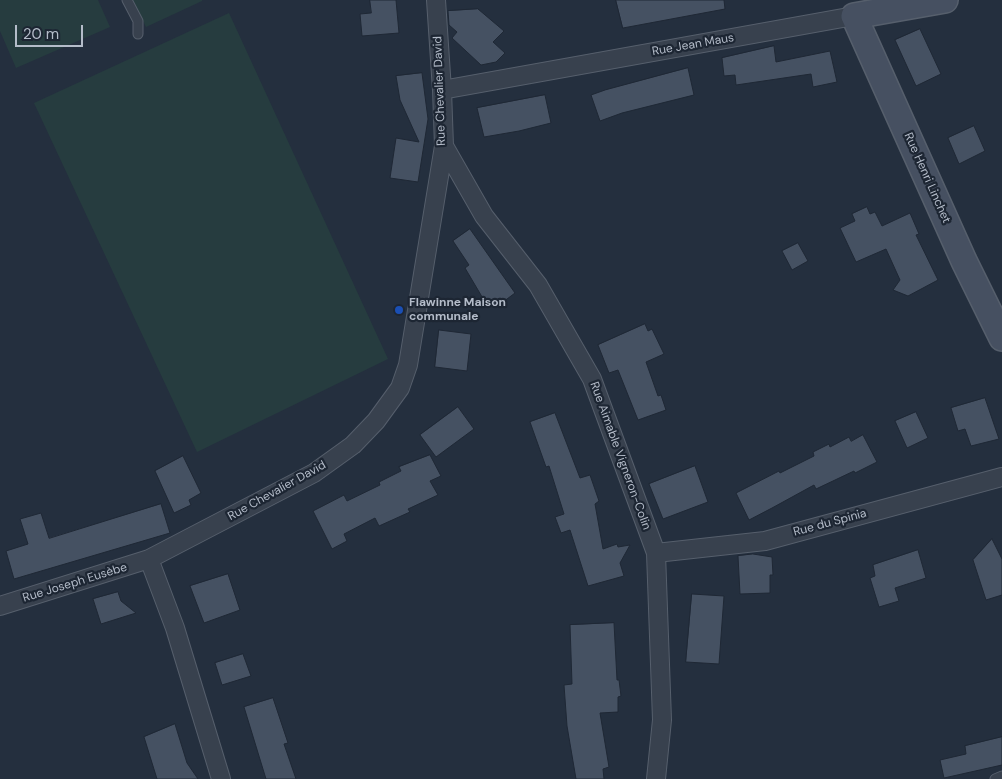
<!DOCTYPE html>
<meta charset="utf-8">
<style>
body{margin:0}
#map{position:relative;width:1002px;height:779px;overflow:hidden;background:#242f3e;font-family:"DM Sans",sans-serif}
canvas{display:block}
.scale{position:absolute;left:15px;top:25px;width:68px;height:22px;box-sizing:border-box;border:2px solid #b4bcc9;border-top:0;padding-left:6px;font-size:15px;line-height:18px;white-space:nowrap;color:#b4bcc9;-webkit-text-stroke:4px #1d2633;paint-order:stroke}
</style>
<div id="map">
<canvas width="1002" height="779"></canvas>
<div class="scale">20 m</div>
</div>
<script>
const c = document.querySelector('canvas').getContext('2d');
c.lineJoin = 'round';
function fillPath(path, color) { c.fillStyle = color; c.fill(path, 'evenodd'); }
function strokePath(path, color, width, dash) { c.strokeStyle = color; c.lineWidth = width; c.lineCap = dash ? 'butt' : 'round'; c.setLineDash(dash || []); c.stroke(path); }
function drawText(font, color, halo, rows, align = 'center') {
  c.font = font + ' "DM Sans",sans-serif'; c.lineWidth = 4.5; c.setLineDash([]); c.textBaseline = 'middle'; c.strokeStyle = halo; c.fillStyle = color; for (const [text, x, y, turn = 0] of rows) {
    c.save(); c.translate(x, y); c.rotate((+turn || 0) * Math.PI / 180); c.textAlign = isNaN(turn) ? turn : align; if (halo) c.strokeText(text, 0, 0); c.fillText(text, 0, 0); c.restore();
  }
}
const green = new Path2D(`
 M 0,0 L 98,0 L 110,27 L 16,68 L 0,31 Z
 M 133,0 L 202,0 L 202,1 L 146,27 Z
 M 229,13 L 388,359 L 197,452 L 34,103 Z`);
const building = new Path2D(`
 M 370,0 L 396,0 L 399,33 L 362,36 L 360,14 L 371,13 Z
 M 616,0 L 724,0 L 725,9 L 623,28 Z
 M 478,9 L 504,31 L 493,42 L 505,53 L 496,62 L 481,65 L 452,38 L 457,32 L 449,25 L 448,11 Z
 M 920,29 L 941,74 L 916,86 L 895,40 Z
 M 774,46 L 776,62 L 830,51 L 837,82 L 813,87 L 811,74 L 736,85 L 735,75 L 724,76 L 722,58 Z
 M 688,68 L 694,95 L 622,113 L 600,121 L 591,95 L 605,90 Z
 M 422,73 L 428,119 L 418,182 L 390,178 L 396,138 L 419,142 L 400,100 L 396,76 Z
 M 545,95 L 551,123 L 519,131 L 484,137 L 477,108 Z
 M 974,126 L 985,151 L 959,164 L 948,138 Z
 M 867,207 L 870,214 L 875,212 L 882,226 L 910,213 L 919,234 L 916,235 L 938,280 L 908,296 L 893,290 L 900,280 L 886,249 L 856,262 L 840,228 L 855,221 L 852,214 Z
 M 470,229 L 515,293 L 499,305 L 488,307 L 465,268 L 469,265 L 453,241 Z
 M 798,243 L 808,261 L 792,270 L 782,251 Z
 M 645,324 L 648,331 L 652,329 L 664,354 L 646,362 L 658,396 L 661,395 L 666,410 L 638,420 L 618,370 L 609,373 L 598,345 Z
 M 439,330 L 471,334 L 467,371 L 435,367 Z
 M 985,398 L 999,439 L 971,446 L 965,429 L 958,431 L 951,408 Z
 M 458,407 L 474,429 L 436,457 L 420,435 Z
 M 916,412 L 928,438 L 907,448 L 895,421 Z
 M 555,413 L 580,478 L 590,475 L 599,501 L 595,504 L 603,549 L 617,544 L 618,547 L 630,545 L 620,563 L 624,576 L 588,586 L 570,530 L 561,533 L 555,517 L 564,514 L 549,466 L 546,467 L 530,422 Z
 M 863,435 L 877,462 L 855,473 L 854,471 L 816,489 L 814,485 L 772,508 L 749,520 L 736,493 L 779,471 L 780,473 L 814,456 L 813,452 L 829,444 L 830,447 L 849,437 L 851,441 Z
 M 430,455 L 441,476 L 430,481 L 438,495 L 408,509 L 410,512 L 379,526 L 375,518 L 344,534 L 347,541 L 332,549 L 313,511 L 344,495 L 347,501 L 380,485 L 379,482 L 401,471 L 399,467 Z
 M 183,456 L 201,493 L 189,500 L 191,505 L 174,513 L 155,471 Z
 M 695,466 L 708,502 L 663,519 L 649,484 Z
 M 161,504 L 170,533 L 14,579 L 6,551 L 28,544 L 20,519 L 41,513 L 49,538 Z
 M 992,539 L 1002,559 L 1002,595 L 986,600 L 973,560 Z
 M 918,550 L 926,578 L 895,588 L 899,601 L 879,607 L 870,578 L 875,576 L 873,565 Z
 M 753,554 L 772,557 L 773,575 L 770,575 L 770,593 L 740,594 L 738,556 Z
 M 228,574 L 240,610 L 204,623 L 190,586 Z
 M 118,592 L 121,601 L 136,613 L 101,624 L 93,599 Z
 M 692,594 L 724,596 L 719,664 L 686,662 Z
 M 614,623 L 617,680 L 619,680 L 621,696 L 618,697 L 618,712 L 600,713 L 609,767 L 603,769 L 604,779 L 576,779 L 567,726 L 564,685 L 572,684 L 570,625 Z
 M 243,654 L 251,676 L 222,685 L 215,663 Z
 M 273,698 L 288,743 L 284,744 L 296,779 L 266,779 L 244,707 Z
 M 175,724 L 187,763 L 198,779 L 157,779 L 144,737 Z
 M 1002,737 L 1002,765 L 944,778 L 940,760 L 966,754 L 965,746 Z`);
const lane = new Path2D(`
 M 127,0 L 138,21 L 138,34
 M 995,779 L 1002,776`);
const street = new Path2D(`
 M 442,90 L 854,16
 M 444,146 L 484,216 L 538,285 L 592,379 L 656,553 L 662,720 L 656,779
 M 656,553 L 765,541 L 1002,477
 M 149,559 L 175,628 L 221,779
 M 0,606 L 149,559 L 314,473 L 353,445 L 376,421 L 400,388 L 408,365 L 444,146 L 442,90 L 436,0`);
const secondary = new Path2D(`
 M 945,0 L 854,16 L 964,261 L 1002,338`);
const markers = [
 [399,310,5,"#1a4fb4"]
];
const streetNames = [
 ["Rue Jean Maus",693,45,-10],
 ["Rue Chevalier David",440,91,-92],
 ["Rue Henri Linchet",927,178,66],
 ["Rue Aimable Vigneron-Colin",620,456,70],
 ["Rue Chevalier David",277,491,-29],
 ["Rue du Spinia",830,523,-15],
 ["Rue Joseph Eusèbe",75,583,-17]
];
const poiNames = [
 ["Flawinne Maison",409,303],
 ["communale",409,317]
];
fillPath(green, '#263c3f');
fillPath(building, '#455162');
strokePath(building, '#1f2835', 1);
strokePath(lane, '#565f6c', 11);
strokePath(street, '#565f6c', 20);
strokePath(secondary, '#565f6c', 28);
strokePath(lane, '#38414e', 9);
strokePath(street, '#38414e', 18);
strokePath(secondary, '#465061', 25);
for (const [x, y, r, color] of markers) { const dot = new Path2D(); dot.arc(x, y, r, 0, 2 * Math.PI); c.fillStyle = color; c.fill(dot); strokePath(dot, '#1d2633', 2); }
drawText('12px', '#b4bcc9', '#1d2633', streetNames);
drawText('bold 12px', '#b4bcc9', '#1d2633', poiNames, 'left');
</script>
